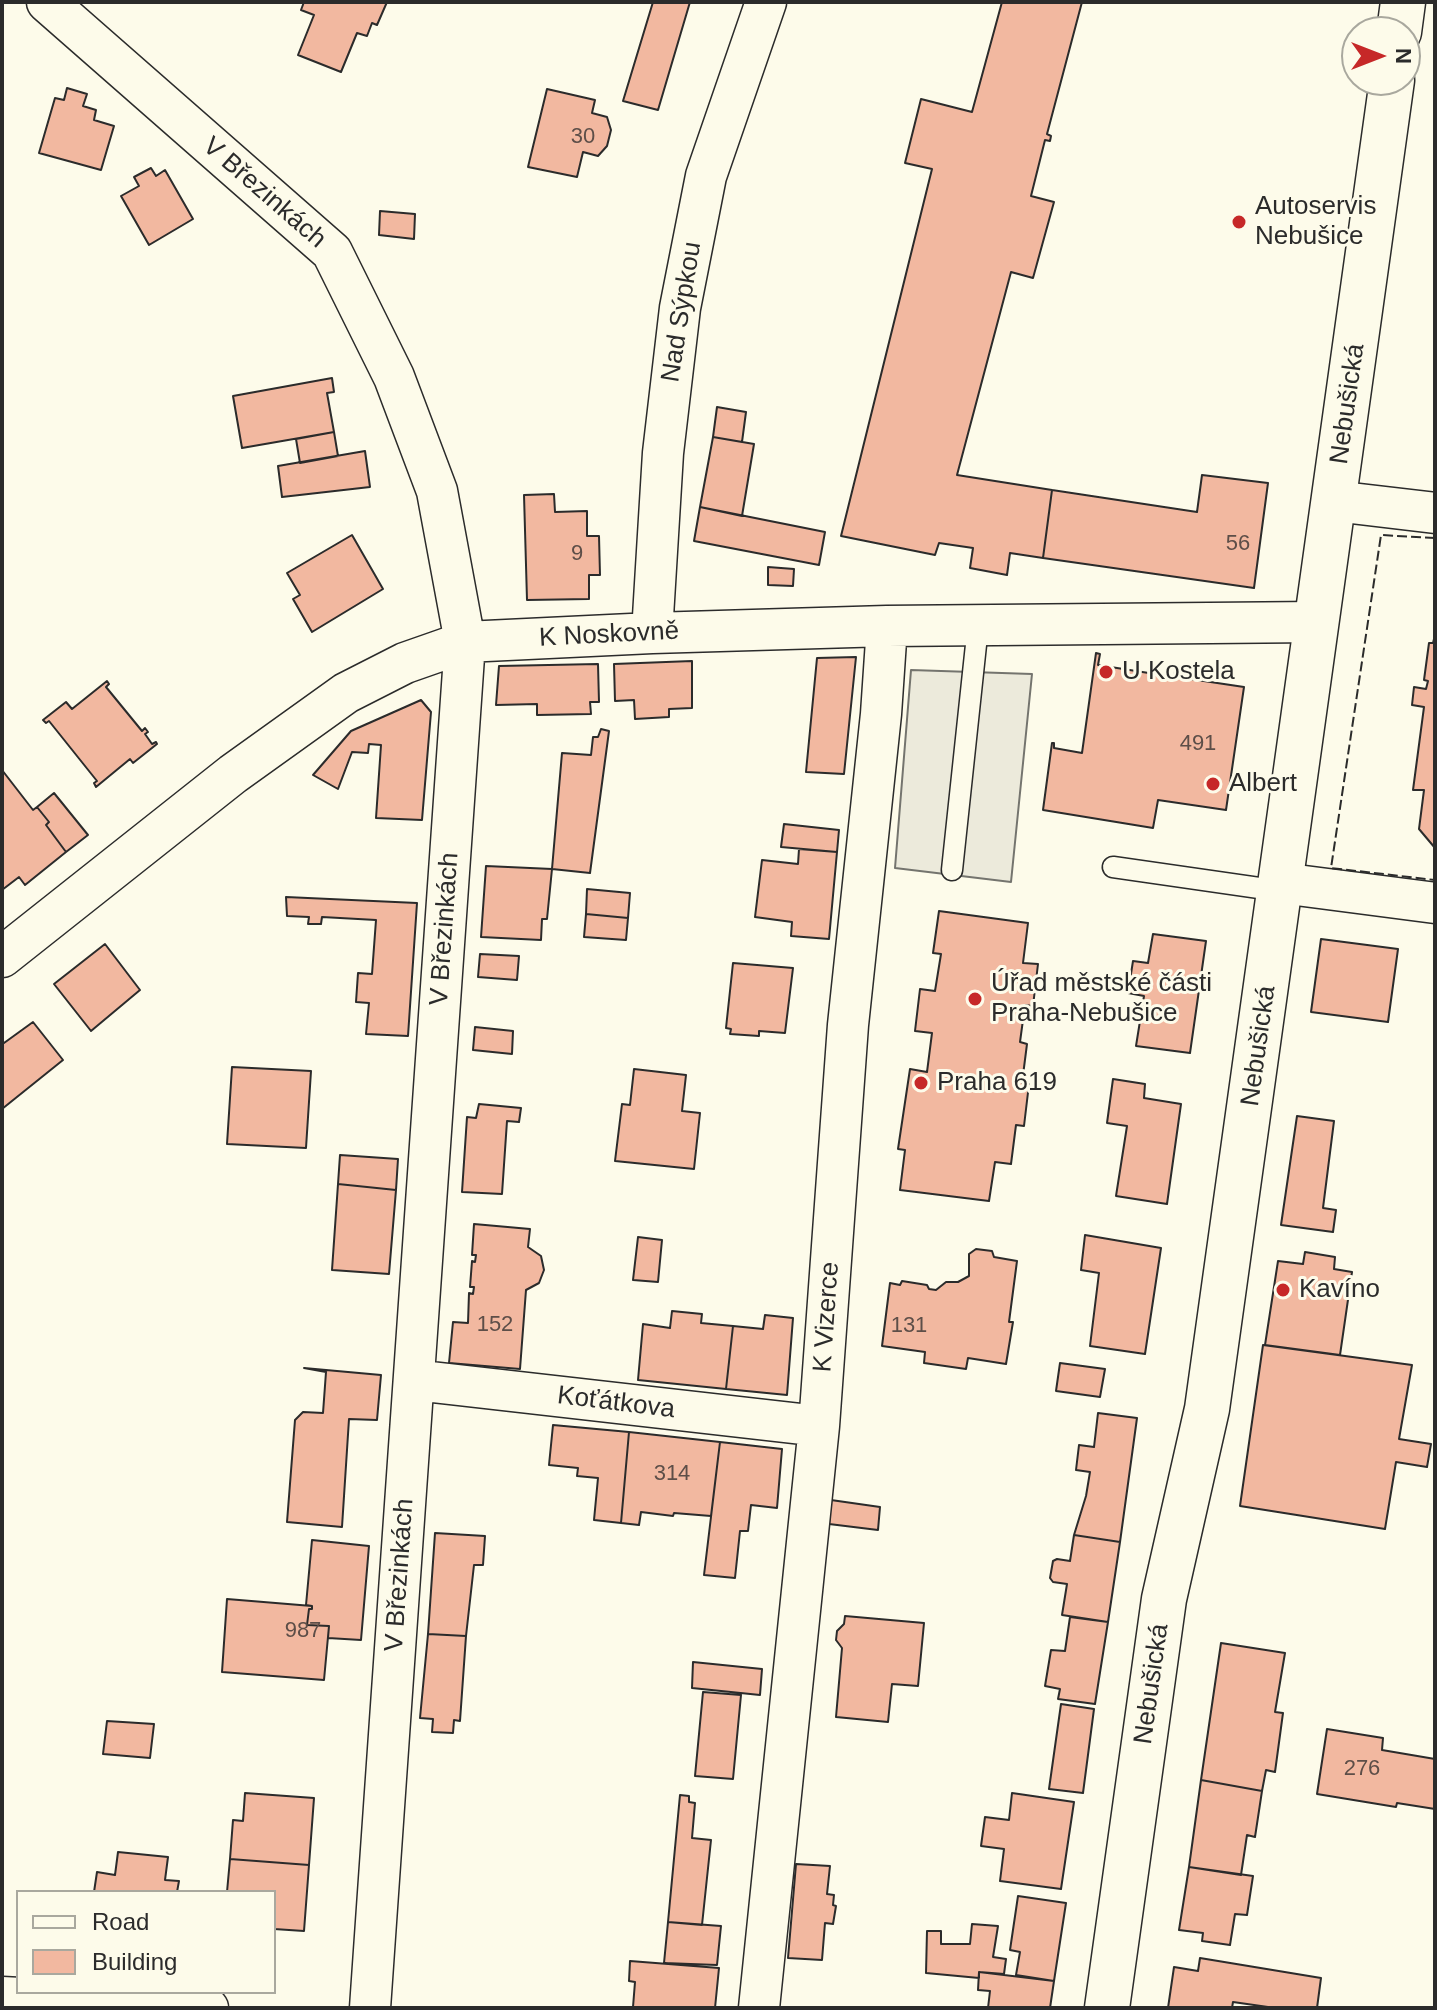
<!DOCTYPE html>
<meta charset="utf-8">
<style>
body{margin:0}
#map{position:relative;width:1437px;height:2010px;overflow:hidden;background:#fdfbea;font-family:Helvetica,sans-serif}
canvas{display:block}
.frame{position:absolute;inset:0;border:4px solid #2b2b2b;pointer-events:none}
.legend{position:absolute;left:16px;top:1890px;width:260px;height:104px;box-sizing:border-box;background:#fdfbea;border:2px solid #a9a89e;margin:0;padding:10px 14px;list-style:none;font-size:24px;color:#2b2b2b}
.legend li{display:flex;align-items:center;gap:16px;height:40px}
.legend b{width:40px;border:2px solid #a9a89e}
.north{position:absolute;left:1341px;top:16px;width:80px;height:80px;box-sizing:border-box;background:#fdfbea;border:2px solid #a9a89e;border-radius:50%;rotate:90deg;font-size:22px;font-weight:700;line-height:32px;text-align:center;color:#2b2b2b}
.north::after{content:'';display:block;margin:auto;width:28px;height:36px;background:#c62828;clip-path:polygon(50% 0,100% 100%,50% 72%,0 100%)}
</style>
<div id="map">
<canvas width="1437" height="2010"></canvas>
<div class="frame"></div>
<ul class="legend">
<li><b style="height:10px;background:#fdfbea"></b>Road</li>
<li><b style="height:22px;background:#f2b8a0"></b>Building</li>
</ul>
<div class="north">N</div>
</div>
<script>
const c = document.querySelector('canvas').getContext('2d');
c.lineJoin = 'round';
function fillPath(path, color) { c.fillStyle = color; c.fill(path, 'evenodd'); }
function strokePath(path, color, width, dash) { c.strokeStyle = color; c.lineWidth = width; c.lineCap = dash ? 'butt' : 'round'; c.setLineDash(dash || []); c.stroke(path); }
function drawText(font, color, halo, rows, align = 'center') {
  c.font = font + ' Helvetica,sans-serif'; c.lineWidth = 6; c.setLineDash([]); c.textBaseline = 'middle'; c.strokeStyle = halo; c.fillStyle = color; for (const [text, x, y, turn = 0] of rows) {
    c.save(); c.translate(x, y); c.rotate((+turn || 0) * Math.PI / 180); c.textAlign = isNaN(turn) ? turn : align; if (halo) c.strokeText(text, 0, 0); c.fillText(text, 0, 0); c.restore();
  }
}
const parking = new Path2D(`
 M 911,670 L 1032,674 L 1011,882 L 895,868 Z`);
const building = new Path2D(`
 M 304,2 L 387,2 L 377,25 L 372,23 L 367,36 L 357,33 L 341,72 L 298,55 L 314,15 L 301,10 Z
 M 653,2 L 690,2 L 658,110 L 623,101 Z
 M 1002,2 L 1082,2 L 1047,134 L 1051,136 L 1050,141 L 1045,140 L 1031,196 L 1054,202 L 1033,278 L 1011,272 L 957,475 L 1052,490 L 1043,558 L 1010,553 L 1007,575 L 970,568 L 973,548 L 939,543 L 935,555 L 841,536 L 932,169 L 905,163 L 921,99 L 972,112 Z
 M 67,88 L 87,94 L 83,106 L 96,110 L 94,120 L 114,126 L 101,170 L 39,153 L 55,98 L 64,100 Z
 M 547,89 L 595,100 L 592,113 L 607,117 L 611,130 L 607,146 L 598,156 L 583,152 L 577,177 L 528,167 Z
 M 151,168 L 156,176 L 165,170 L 193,219 L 149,245 L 121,196 L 139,186 L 134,177 Z
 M 380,211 L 415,214 L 414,239 L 379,235 Z
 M 332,378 L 334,392 L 327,393 L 334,432 L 242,448 L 233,396 Z
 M 717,407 L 746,412 L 742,442 L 713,437 Z
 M 334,432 L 338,456 L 300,463 L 296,439 Z
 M 713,437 L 754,444 L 742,516 L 700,507 Z
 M 365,451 L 370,487 L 282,497 L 278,466 Z
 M 1202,475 L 1268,483 L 1254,588 L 1043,558 L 1052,490 L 1197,512 Z
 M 554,494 L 555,512 L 587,511 L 587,536 L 599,536 L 600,575 L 589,575 L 589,599 L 527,600 L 524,495 Z
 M 700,507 L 825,532 L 819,565 L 694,541 Z
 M 352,535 L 383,589 L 312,632 L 293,599 L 300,595 L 287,573 Z
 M 768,567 L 794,569 L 793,586 L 768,585 Z
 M 1434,639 L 1435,639 L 1435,848 L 1419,829 L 1424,790 L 1413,790 L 1424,707 L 1412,705 L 1414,687 L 1426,689 L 1428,681 L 1424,680 L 1429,643 L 1433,643 Z
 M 1096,653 L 1100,654 L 1098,665 L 1174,677 L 1176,665 L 1179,666 L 1177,677 L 1244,687 L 1226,810 L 1158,800 L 1153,828 L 1043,810 L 1052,743 L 1054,743 L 1054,748 L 1082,753 Z
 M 856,657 L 844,774 L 806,772 L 817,658 Z
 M 692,661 L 692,708 L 669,709 L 669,717 L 635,719 L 634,700 L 615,701 L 614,664 Z
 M 598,664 L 599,702 L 590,702 L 591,714 L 537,715 L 537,704 L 496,705 L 499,666 Z
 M 107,681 L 109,684 L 106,687 L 142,731 L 145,728 L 148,732 L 145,734 L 152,744 L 156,742 L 157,744 L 133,763 L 130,759 L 96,787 L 94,783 L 97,781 L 49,721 L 46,723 L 43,720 L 66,702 L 72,709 Z
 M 421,700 L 431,712 L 422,820 L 376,818 L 381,745 L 369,744 L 368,753 L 352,752 L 338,789 L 313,775 L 351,731 Z
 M 601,729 L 609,731 L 590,873 L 552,869 L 562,753 L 591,755 L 593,737 L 598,737 Z
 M 2,770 L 33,810 L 37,807 L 49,822 L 46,825 L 66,852 L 25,885 L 19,877 L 2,890 Z
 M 54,793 L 88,835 L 66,852 L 46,825 L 49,822 L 37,807 Z
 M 784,824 L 839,830 L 837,852 L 781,847 Z
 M 799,849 L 837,852 L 829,939 L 791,936 L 792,922 L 755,917 L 762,860 L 798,864 Z
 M 486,866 L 552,869 L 547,919 L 542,919 L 541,940 L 481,937 Z
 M 587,889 L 630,893 L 628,918 L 586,914 Z
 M 286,897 L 417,903 L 408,1036 L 366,1034 L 369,1003 L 356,1002 L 358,973 L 372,974 L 376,920 L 322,917 L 321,924 L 308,924 L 309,917 L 287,916 Z
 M 939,911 L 1028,923 L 1023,963 L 1038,964 L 1033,1006 L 1025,1005 L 1020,1042 L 1027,1044 L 1022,1083 L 1029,1084 L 1024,1126 L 1016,1125 L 1011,1164 L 995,1162 L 989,1201 L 900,1190 L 905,1150 L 898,1149 L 910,1069 L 927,1072 L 932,1033 L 915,1031 L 920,989 L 935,991 L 941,954 L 933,953 Z
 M 586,914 L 628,918 L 626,940 L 584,937 Z
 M 1153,934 L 1206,941 L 1190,1053 L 1136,1046 L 1144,996 L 1128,993 L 1133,961 L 1148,963 Z
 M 1321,939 L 1398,949 L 1388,1022 L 1311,1012 Z
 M 105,944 L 140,990 L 91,1031 L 54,984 Z
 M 480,954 L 519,956 L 517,980 L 478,977 Z
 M 733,963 L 793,968 L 785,1033 L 759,1031 L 759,1036 L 730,1034 L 731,1029 L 726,1028 Z
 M 33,1022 L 63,1060 L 2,1109 L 2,1040 L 4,1043 Z
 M 475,1027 L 513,1031 L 512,1054 L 473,1050 Z
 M 232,1067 L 311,1071 L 306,1148 L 227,1144 Z
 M 634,1069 L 686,1075 L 682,1111 L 700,1113 L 694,1169 L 615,1161 L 622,1104 L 630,1105 Z
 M 1113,1079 L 1145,1084 L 1144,1098 L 1181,1104 L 1167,1204 L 1116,1196 L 1127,1126 L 1107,1123 Z
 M 479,1104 L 521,1108 L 519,1122 L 507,1121 L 502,1194 L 462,1192 L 467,1117 L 476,1118 Z
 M 1297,1116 L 1334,1121 L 1323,1208 L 1336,1210 L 1333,1232 L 1281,1225 Z
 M 340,1155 L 398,1159 L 396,1190 L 338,1184 Z
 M 338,1184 L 396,1190 L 389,1274 L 332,1270 Z
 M 474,1224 L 530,1229 L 528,1247 L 541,1256 L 544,1270 L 539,1283 L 526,1290 L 520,1369 L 449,1363 L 453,1322 L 468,1323 L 469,1293 L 473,1294 L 474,1287 L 470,1287 L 472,1261 L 475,1262 L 476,1255 L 472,1255 Z
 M 1085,1235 L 1161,1248 L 1145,1354 L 1090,1346 L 1099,1273 L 1081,1270 Z
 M 638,1237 L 662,1240 L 658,1282 L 633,1280 Z
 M 976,1249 L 992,1251 L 994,1257 L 1017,1261 L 1009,1322 L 1013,1322 L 1006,1364 L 968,1358 L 966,1369 L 924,1363 L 925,1352 L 882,1346 L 890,1283 L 900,1285 L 902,1281 L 927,1285 L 929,1289 L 936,1290 L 946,1282 L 958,1282 L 969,1276 L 969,1254 Z
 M 1305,1252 L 1335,1257 L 1334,1269 L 1352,1272 L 1340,1355 L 1265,1345 L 1278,1261 L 1303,1264 Z
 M 672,1311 L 702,1314 L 701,1323 L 733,1326 L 726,1389 L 638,1380 L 643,1324 L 670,1328 Z
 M 765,1315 L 793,1318 L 787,1395 L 726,1389 L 733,1326 L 763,1329 Z
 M 1263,1345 L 1412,1365 L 1399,1439 L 1431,1444 L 1427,1467 L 1396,1462 L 1385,1529 L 1240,1506 Z
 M 1060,1363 L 1105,1369 L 1100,1397 L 1056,1391 Z
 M 304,1368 L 381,1375 L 377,1420 L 349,1419 L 342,1527 L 287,1522 L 295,1420 L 303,1412 L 323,1413 L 326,1372 Z
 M 1098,1413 L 1137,1418 L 1120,1542 L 1074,1535 L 1086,1496 L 1090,1472 L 1076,1470 L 1079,1445 L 1094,1447 Z
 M 553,1425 L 629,1432 L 621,1523 L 594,1520 L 598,1478 L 577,1476 L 578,1468 L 549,1465 Z
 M 629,1432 L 720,1442 L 711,1516 L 674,1513 L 673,1516 L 641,1512 L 639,1525 L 621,1523 Z
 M 720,1442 L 782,1449 L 777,1508 L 751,1505 L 748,1531 L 740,1531 L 735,1578 L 704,1575 Z
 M 831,1500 L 880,1507 L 878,1530 L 829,1524 Z
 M 435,1533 L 485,1536 L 483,1565 L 474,1565 L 466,1636 L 428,1634 Z
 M 1074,1535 L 1120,1542 L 1108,1622 L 1062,1615 L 1067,1584 L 1053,1582 L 1050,1578 L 1053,1561 L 1057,1559 L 1070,1561 Z
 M 312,1540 L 369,1546 L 361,1640 L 328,1638 L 329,1626 L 307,1625 L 309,1609 L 312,1609 L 312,1606 L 306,1605 Z
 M 227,1599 L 312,1606 L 312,1609 L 309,1609 L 307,1625 L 329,1626 L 324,1680 L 222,1672 Z
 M 845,1616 L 924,1623 L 918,1686 L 892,1684 L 888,1722 L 836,1717 L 842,1648 L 836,1640 L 837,1631 L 844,1624 Z
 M 1070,1617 L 1108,1622 L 1095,1704 L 1058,1699 L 1060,1689 L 1045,1686 L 1051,1650 L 1065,1651 Z
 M 428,1634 L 466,1636 L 460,1721 L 454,1720 L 453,1733 L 432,1732 L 433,1719 L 420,1718 Z
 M 1221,1643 L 1285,1653 L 1275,1712 L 1283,1713 L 1275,1772 L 1266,1770 L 1262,1791 L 1201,1780 Z
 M 693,1662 L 762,1669 L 760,1695 L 692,1688 Z
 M 703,1692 L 741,1695 L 733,1779 L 695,1776 Z
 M 1061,1704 L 1094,1709 L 1083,1793 L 1049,1789 Z
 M 107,1721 L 154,1724 L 150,1758 L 103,1754 Z
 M 1327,1729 L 1383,1738 L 1382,1750 L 1435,1759 L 1435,1809 L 1397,1803 L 1396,1807 L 1317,1794 Z
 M 1201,1780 L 1262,1791 L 1255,1837 L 1247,1835 L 1241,1875 L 1189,1867 Z
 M 245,1793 L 314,1798 L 309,1865 L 230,1859 L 233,1820 L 243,1821 Z
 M 1012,1793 L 1074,1802 L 1061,1889 L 1000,1881 L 1004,1849 L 981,1846 L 985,1817 L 1009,1820 Z
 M 680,1795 L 689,1796 L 689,1802 L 695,1803 L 692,1838 L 711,1840 L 702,1925 L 668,1922 Z
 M 118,1852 L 168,1857 L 165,1880 L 179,1881 L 177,1892 L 94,1892 L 97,1872 L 115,1875 Z
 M 230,1859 L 309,1865 L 304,1931 L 274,1929 L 274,1892 L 227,1892 Z
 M 796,1864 L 830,1866 L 827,1894 L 834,1895 L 833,1905 L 836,1906 L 833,1924 L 825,1923 L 822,1960 L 788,1958 Z
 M 1189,1867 L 1253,1876 L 1247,1915 L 1235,1914 L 1230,1945 L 1202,1941 L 1203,1933 L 1179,1930 Z
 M 1018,1896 L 1066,1903 L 1054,1981 L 1016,1975 L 1020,1952 L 1010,1950 Z
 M 668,1922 L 721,1926 L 717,1965 L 664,1963 Z
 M 972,1924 L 998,1926 L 993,1957 L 1006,1959 L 1004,1974 L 979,1972 L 979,1978 L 926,1973 L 927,1931 L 941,1931 L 941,1944 L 970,1944 Z
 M 1200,1958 L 1321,1978 L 1317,2008 L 1275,2008 L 1233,2002 L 1232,2008 L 1168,2008 L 1174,1967 L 1198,1971 Z
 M 630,1961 L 719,1968 L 715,2008 L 626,2008 L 633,2007 L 635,1982 L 629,1981 Z
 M 979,1972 L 1054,1981 L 1050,2008 L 988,2008 L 990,1991 L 978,1990 Z`);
const service = new Path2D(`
 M 1113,867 L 1280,891
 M 952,870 L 978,626`);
const minor = new Path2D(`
 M 47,2 L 332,252 L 394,377 L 437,491 L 465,642 L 370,2008
 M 1334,501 L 1435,513
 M 652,633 L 663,453 L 680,308 L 706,176 L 766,2
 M 1281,883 L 1435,903
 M 2,957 L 233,774 L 346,693 L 405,663 L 465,642 L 652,633 L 887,626 L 1317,622
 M 414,1380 L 819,1426
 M 2,1997 L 208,2008
 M 759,2008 L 819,1426 L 848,1025 L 881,714 L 887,626`);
const tertiary = new Path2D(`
 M 1399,32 L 1403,2
 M 1107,2008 L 1164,1599 L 1207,1409 L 1392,80`);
const fence = new Path2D(`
 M 1435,538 L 1381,535 L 1331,868 L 1435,880`);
const markers = [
 [1239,222,8,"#c62828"],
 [1106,672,8,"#c62828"],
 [1213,784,8,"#c62828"],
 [975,999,8,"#c62828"],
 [921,1083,8,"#c62828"],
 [1283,1290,8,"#c62828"]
];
const numberNames = [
 ["30",583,137],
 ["56",1238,544],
 ["9",577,554],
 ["491",1198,744],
 ["152",495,1325],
 ["131",909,1326],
 ["314",672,1474],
 ["987",303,1631],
 ["276",1362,1769]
];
const streetNames = [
 ["V Březinkách",264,193,41],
 ["Nad Sýpkou",682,312,-81],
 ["Nebušická",1348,404,-82],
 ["K Noskovně",609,635,-3],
 ["V Březinkách",445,929,-86],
 ["Nebušická",1259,1046,-82],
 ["K Vizerce",827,1317,-86],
 ["Koťátkova",616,1403,7],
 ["V Březinkách",400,1575,-86],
 ["Nebušická",1152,1684,-82]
];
const poiNames = [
 ["Autoservis",1255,207],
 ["Nebušice",1255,237],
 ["U Kostela",1122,672],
 ["Albert",1229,784],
 ["Úřad městské části",991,984],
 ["Praha-Nebušice",991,1014],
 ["Praha 619",937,1083],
 ["Kavíno",1299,1290]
];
fillPath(parking, '#eceadb');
strokePath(parking, '#74746e', 2);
fillPath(building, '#f2b8a0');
strokePath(building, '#2b2b2b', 2);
strokePath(service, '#2b2b2b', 23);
strokePath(minor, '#2b2b2b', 43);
strokePath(tertiary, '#2b2b2b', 47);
strokePath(service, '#fdfbea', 20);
strokePath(minor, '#fdfbea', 40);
strokePath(tertiary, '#fdfbea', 44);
strokePath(fence, '#2b2b2b', 2, [10, 4]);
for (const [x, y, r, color] of markers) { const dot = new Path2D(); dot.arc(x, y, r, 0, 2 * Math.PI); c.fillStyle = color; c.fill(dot); strokePath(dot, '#fdfbea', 3); }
drawText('22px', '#5d4e48', null, numberNames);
drawText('26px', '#2b2b2b', '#fdfbea', streetNames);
drawText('26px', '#2b2b2b', '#fdfbea', poiNames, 'left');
</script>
